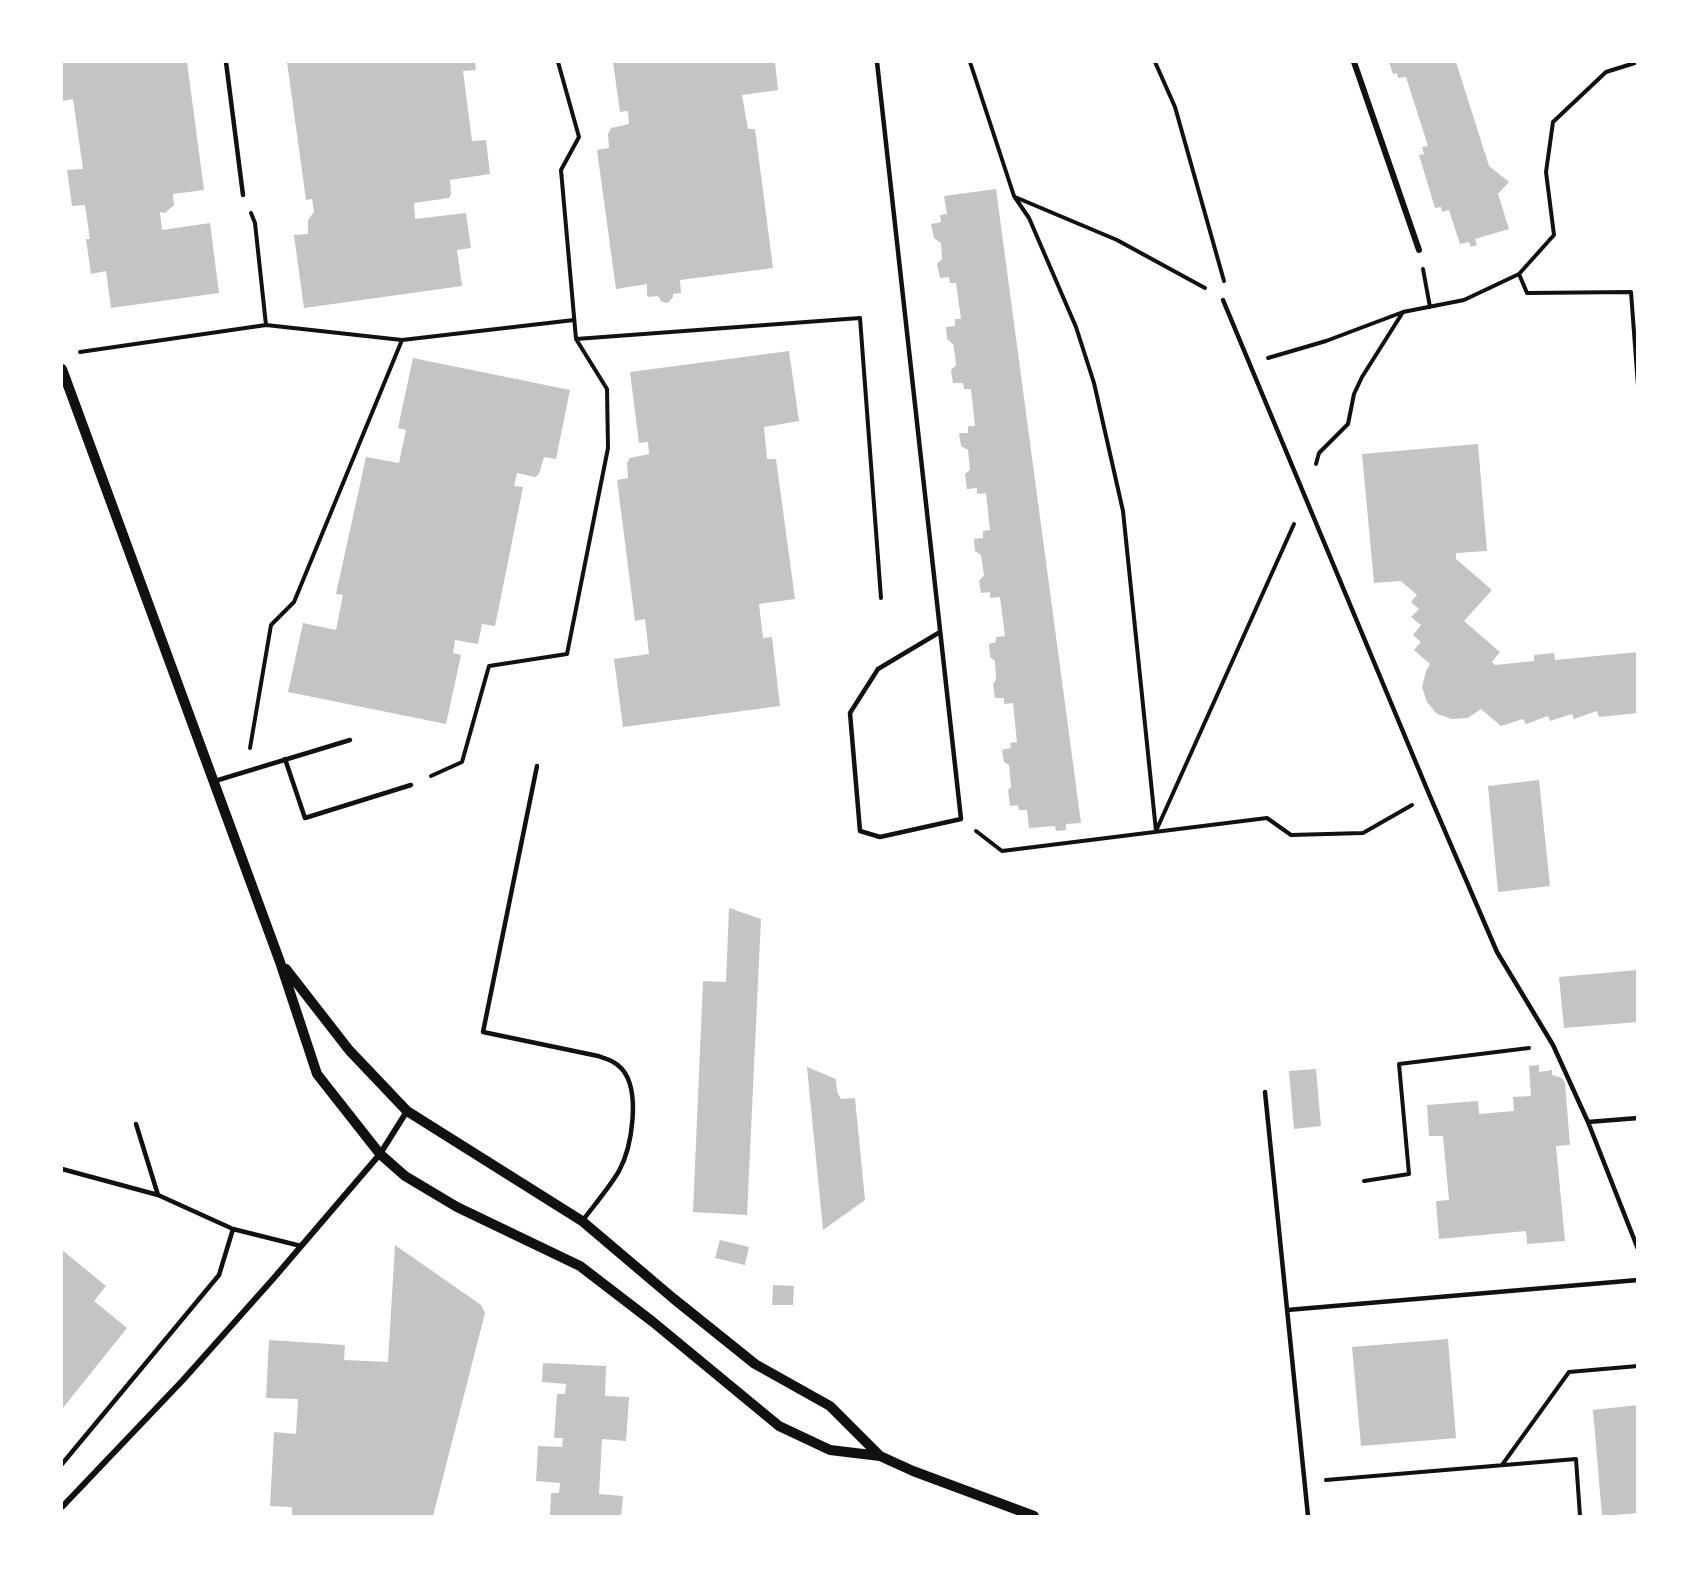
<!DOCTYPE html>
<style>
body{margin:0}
#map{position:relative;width:1699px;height:1578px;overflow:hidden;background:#fff;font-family:"Golos Text",sans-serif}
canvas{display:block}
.frame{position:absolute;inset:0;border:63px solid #fff;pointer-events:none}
</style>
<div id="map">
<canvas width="1699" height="1578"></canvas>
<div class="frame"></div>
</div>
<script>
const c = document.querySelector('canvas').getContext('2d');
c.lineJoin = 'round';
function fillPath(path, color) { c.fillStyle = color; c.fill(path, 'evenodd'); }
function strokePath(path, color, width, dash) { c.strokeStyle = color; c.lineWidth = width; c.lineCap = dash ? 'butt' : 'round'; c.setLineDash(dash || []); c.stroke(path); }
const building = new Path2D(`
 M 62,62 L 187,62 L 204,190 L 173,194 L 174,205 L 165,213 L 160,212 L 162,230 L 210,223 L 219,293 L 111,308 L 106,271 L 91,274 L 86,239 L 90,239 L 85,205 L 72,206 L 67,170 L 83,169 L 73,99 L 62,101 Z
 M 287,62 L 475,62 L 476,70 L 463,71 L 472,141 L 486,140 L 490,174 L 450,180 L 451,194 L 449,198 L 414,203 L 415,219 L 466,213 L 471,248 L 457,250 L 462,286 L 304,308 L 294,235 L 308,234 L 308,220 L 314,212 L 312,199 L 306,200 Z
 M 613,62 L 775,62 L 778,90 L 742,95 L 748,129 L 755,129 L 773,268 L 680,280 L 681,293 L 673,294 L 673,297 L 668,303 L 662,302 L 658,296 L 649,297 L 647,295 L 647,284 L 616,289 L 597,150 L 609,148 L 608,134 L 611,128 L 629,124 L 628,111 L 620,112 Z
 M 1389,62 L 1456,62 L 1489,166 L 1509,182 L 1498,194 L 1509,229 L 1475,239 L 1477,245 L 1471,247 L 1469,242 L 1460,244 L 1449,210 L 1442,212 L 1441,207 L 1435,208 L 1419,155 L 1424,154 L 1422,147 L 1428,146 L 1406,77 L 1398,78 L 1397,73 L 1393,74 Z
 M 996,189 L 1081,823 L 1066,824 L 1066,830 L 1056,831 L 1055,826 L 1029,828 L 1027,810 L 1019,810 L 1018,805 L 1010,806 L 1008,790 L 1011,787 L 1009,765 L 1004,762 L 1002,750 L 1011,748 L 1010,743 L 1017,742 L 1013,703 L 1004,704 L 1004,698 L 995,698 L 993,684 L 996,680 L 995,661 L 990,657 L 989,644 L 996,642 L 996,637 L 1005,636 L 1000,597 L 990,598 L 990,592 L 981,593 L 979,581 L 984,575 L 981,555 L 975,551 L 974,539 L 983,538 L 983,531 L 990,530 L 986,493 L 977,494 L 977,488 L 967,489 L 965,474 L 970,470 L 968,450 L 961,446 L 959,433 L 968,433 L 968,426 L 975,426 L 971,389 L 964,389 L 963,383 L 953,383 L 951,370 L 956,365 L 955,355 L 953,344 L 947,339 L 946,327 L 955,326 L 955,319 L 961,319 L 956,283 L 950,283 L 949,277 L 940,278 L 937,264 L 942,259 L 941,243 L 934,238 L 931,224 L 941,222 L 940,215 L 947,214 L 944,196 Z
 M 789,351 L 799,421 L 764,427 L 767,459 L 776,459 L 795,599 L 759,604 L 763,638 L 772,637 L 780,706 L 623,727 L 614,659 L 649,654 L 645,619 L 635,621 L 617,480 L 628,478 L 627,463 L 630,458 L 649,454 L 648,442 L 639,443 L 630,372 Z
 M 413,358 L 570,390 L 556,459 L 544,457 L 539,474 L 535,477 L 517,473 L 514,486 L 523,487 L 495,626 L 482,624 L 478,644 L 455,640 L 453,653 L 461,655 L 446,724 L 288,692 L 303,623 L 336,630 L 343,595 L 336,594 L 366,457 L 399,463 L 406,430 L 398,428 Z
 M 1478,444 L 1487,551 L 1456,553 L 1456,559 L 1492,590 L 1464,621 L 1500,652 L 1492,662 L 1495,665 L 1534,661 L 1534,655 L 1554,653 L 1555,660 L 1638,652 L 1638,713 L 1599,717 L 1597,711 L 1574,719 L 1572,714 L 1550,721 L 1548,716 L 1526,724 L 1523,719 L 1501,726 L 1481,709 L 1468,718 L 1452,719 L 1437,714 L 1427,702 L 1422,687 L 1426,671 L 1430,664 L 1414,650 L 1421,642 L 1413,635 L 1421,625 L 1411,617 L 1419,609 L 1411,602 L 1417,595 L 1401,581 L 1374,583 L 1362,454 Z
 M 1539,780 L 1550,886 L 1498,892 L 1488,786 Z
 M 729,908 L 761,919 L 747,1215 L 693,1212 L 703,981 L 726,982 Z
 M 1638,970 L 1638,1022 L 1564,1028 L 1559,977 Z
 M 1539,1065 L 1539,1072 L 1552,1070 L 1552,1075 L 1562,1078 L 1565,1083 L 1570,1145 L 1556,1146 L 1565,1241 L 1527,1244 L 1526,1231 L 1439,1239 L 1436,1201 L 1449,1200 L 1443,1136 L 1429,1136 L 1427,1105 L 1478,1101 L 1479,1114 L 1514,1111 L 1513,1097 L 1531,1096 L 1529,1066 Z
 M 807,1067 L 836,1079 L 837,1092 L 841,1099 L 855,1098 L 865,1200 L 823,1230 Z
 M 1316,1069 L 1321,1126 L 1294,1129 L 1289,1071 Z
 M 720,1240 L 749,1247 L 745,1265 L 715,1258 Z
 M 395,1245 L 481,1305 L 485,1313 L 433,1516 L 292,1516 L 292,1507 L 270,1506 L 274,1432 L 296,1434 L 298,1399 L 266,1398 L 269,1340 L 345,1345 L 344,1360 L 388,1362 Z
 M 62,1250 L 106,1286 L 94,1301 L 127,1328 L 62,1409 Z
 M 773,1285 L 794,1286 L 793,1305 L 772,1305 Z
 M 1448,1339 L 1456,1438 L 1361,1446 L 1352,1347 Z
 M 543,1363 L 606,1366 L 605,1396 L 629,1397 L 626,1441 L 602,1439 L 599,1494 L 623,1496 L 621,1516 L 550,1516 L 551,1493 L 559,1493 L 560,1483 L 536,1481 L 538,1446 L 562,1447 L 563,1438 L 554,1438 L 557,1394 L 565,1394 L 566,1384 L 542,1382 Z
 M 1638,1405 L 1638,1513 L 1602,1516 L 1593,1410 Z`);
const path = new Path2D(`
 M 970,62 L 1014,196 L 1029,218 L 1076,327 L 1094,383 L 1123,511 L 1156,831 L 1294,524
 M 1155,62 L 1175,107 L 1224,281
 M 1015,197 L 1117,240 L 1205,288
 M 251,213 L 255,223 L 266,325
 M 1423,269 L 1430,307
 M 1519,274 L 1527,293 L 1631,292 L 1638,386
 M 576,339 L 860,318 L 881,598
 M 80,352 L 266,325 L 402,340 L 574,320
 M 1268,358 L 1326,341 L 1403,312 L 1464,300 L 1519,274 L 1554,235 L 1546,172 L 1553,122 L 1606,72 L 1638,62
 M 1316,464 L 1319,453 L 1348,424 L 1354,394 L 1362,377 L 1403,312
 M 250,748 L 271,625 L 294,602 L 402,340
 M 431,776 L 462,762 L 489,666 L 567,654 L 608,448 L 607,389 L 576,339 L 561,170 L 579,137 L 558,62
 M 976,831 L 1002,851 L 1267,818 L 1291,835 L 1363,833 L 1412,805
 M 1364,1181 L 1409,1174 L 1399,1064 L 1529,1048
 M 1502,1465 L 1569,1372 L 1638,1366
 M 1326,1480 L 1576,1459 L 1580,1516`);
const service = new Path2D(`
 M 226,62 L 243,195
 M 877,62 L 961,819 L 880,837 L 860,831 L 850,713 L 878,669 L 940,632
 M 1223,300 L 1429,794 L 1497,952 L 1553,1045 L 1588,1122 L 1638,1249
 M 285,759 L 305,818 L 411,785
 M 537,766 L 483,1032 L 598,1056 C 607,1059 615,1061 622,1069 C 641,1091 632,1147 619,1171 C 609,1188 595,1204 583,1220
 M 215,781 L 350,740
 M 1265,1092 L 1308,1516
 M 1588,1122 L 1638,1118
 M 136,1124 L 158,1195 L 233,1229 L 301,1246
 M 62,1169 L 158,1195
 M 1287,1310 L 1638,1280
 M 62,1464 L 219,1275 L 233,1229`);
const minor = new Path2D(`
 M 1354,62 L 1419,250
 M 62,1507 L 183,1380 L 273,1279 L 380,1154 L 407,1111`);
const tertiary = new Path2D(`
 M 62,369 L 280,962 L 317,1074 L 380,1154 L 405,1176 L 457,1207 L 580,1266 L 653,1322 L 779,1426 L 830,1450 L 880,1456 L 913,1471 L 1034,1516
 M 286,969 L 349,1050 L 407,1111 L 582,1221 L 674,1299 L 755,1364 L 830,1406 L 880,1456`);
fillPath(building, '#c4c4c4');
strokePath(path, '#111', 4);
strokePath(service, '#111', 4.5);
strokePath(minor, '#111', 6);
strokePath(tertiary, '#111', 10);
</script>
